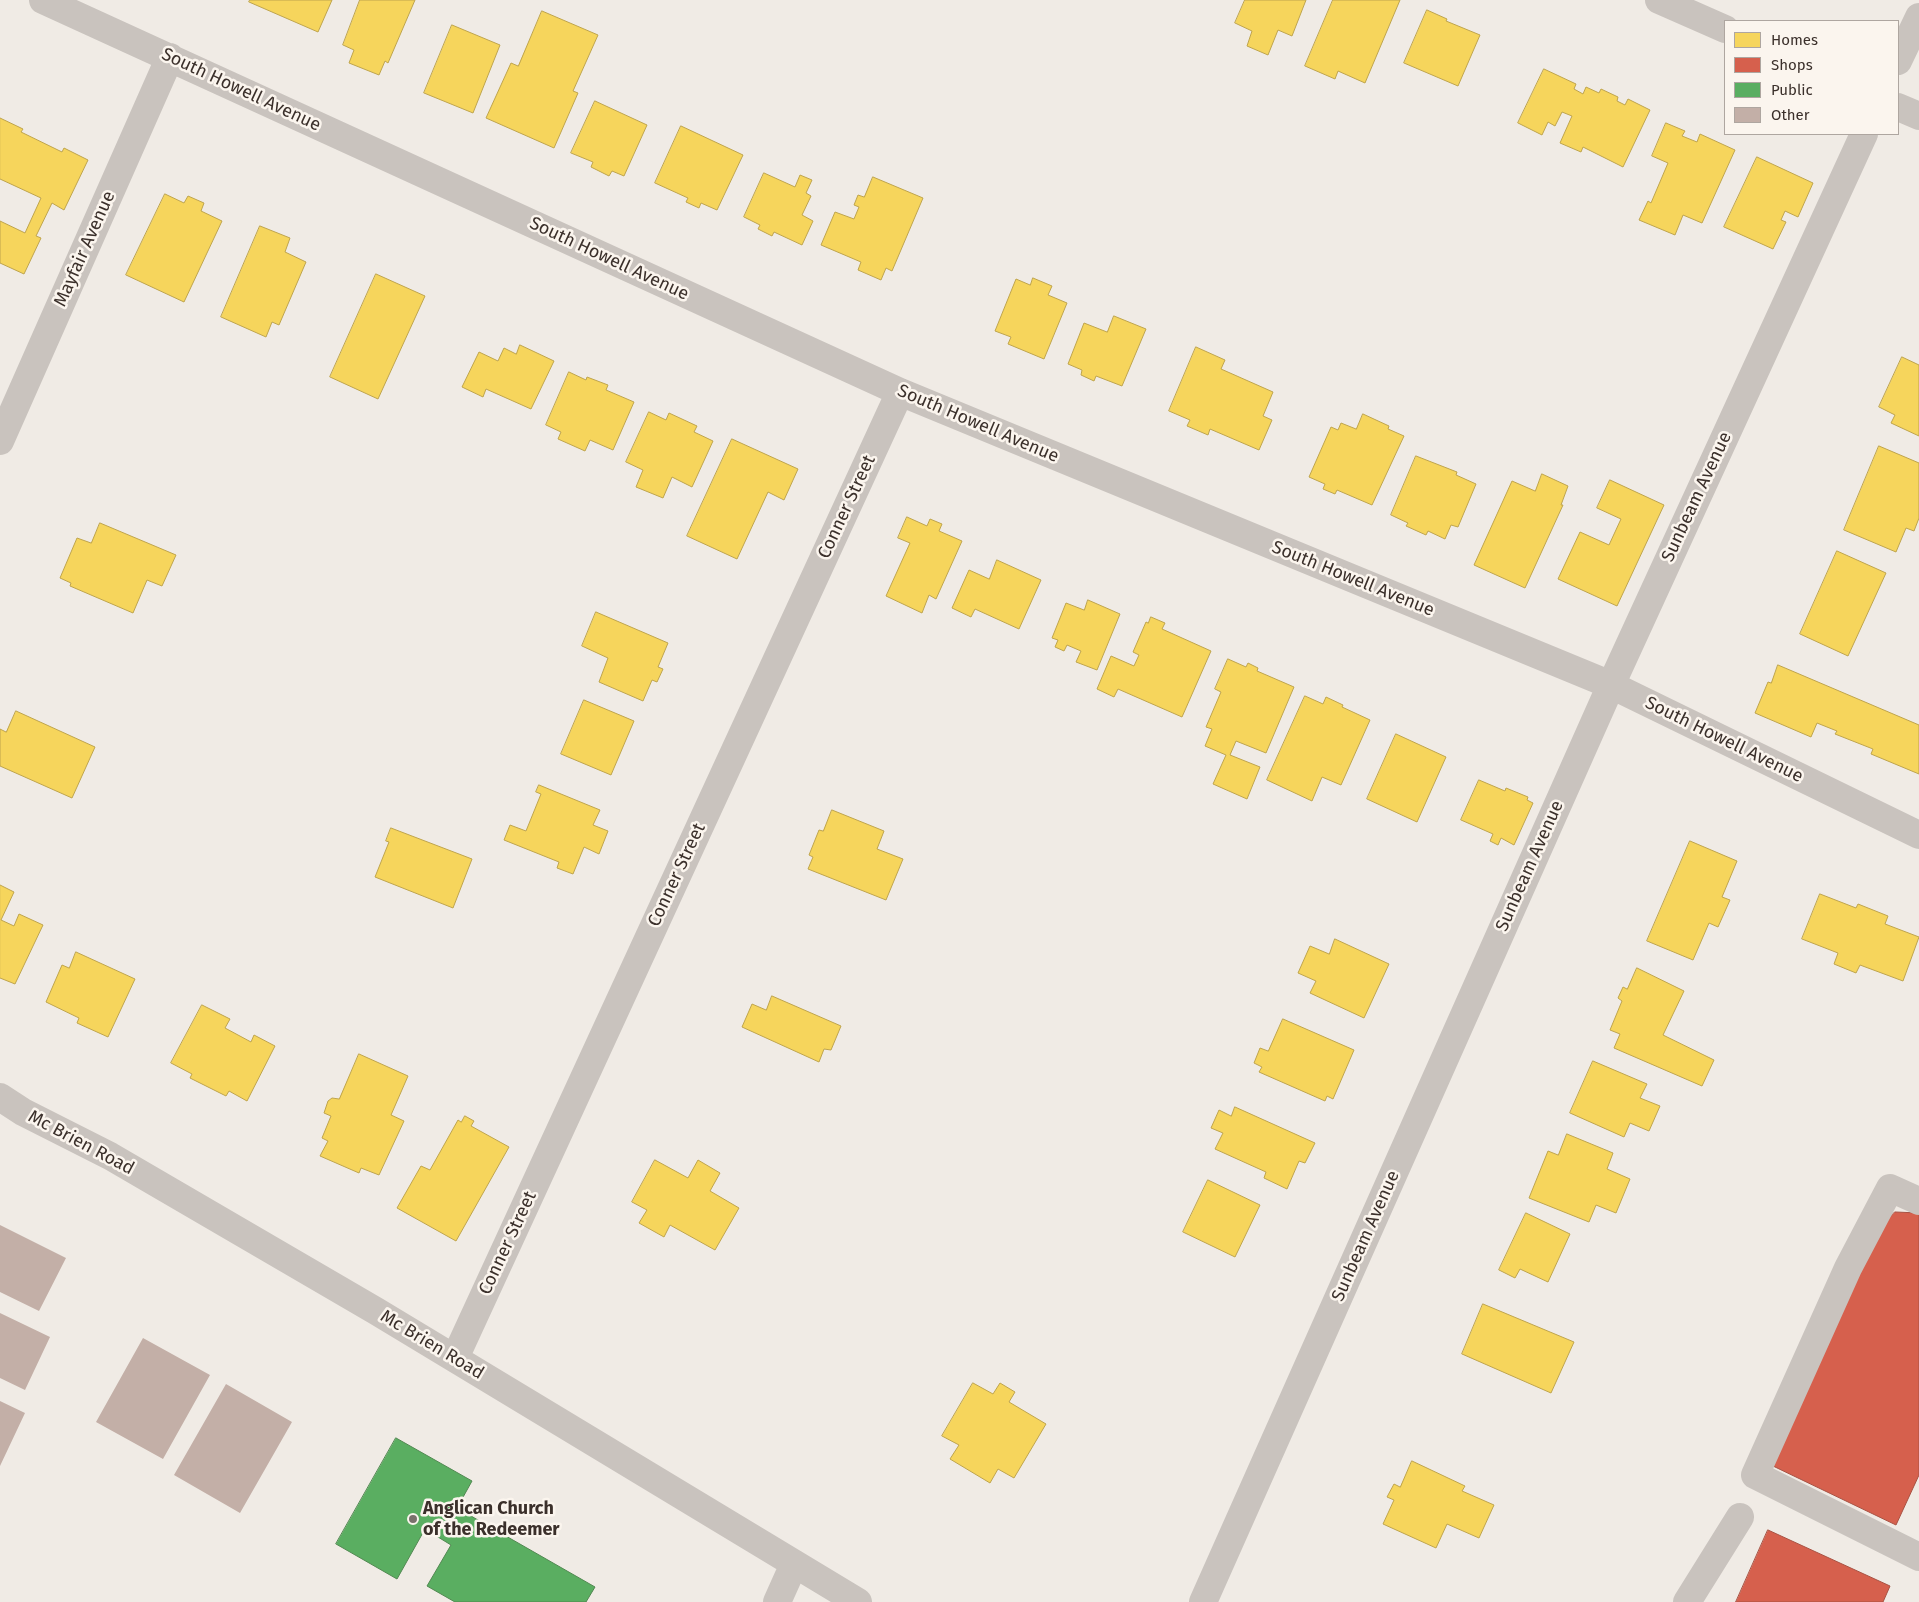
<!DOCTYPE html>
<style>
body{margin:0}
#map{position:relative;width:1919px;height:1602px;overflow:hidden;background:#f0ebe5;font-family:"Fira Sans",sans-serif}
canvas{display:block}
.legend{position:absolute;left:1724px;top:20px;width:175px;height:115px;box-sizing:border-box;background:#fbf5ee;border:1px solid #aea6a0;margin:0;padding:6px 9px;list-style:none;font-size:15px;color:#3b302b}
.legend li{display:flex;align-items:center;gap:10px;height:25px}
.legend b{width:25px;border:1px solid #aea6a0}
</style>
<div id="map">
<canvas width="1919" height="1602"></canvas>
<ul class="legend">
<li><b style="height:14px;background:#f6d55c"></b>Homes</li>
<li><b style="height:14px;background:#d6604d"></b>Shops</li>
<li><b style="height:14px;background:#5aae61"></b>Public</li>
<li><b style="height:14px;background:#c3afa7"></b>Other</li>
</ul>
</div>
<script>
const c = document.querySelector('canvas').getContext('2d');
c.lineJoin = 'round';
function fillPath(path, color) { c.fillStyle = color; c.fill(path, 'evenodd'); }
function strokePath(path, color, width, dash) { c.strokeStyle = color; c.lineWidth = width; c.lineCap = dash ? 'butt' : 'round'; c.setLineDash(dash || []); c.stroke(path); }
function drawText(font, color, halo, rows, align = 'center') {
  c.font = font + ' "Fira Sans",sans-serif'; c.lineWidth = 5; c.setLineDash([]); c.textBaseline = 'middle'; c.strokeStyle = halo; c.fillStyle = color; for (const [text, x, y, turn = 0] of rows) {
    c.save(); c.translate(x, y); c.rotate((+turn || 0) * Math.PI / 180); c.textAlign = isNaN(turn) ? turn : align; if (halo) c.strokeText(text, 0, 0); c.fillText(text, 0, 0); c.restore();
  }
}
const homes = new Path2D(`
 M 250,0 L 332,0 L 318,32 L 249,2 Z
 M 360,0 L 415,0 L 388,63 L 385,61 L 379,75 L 349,63 L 354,50 L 343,45 Z
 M 1245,0 L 1306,0 L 1292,36 L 1278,30 L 1268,55 L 1247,46 L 1252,31 L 1235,23 Z
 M 1333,0 L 1400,0 L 1365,83 L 1338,71 L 1335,79 L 1305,66 Z
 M 1427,10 L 1447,19 L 1446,21 L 1480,35 L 1458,86 L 1404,63 Z
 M 542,11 L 598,35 L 573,91 L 578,93 L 554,148 L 486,118 L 511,63 L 518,66 Z
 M 452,25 L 500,45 L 473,113 L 424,93 Z
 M 1544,69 L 1576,84 L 1574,89 L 1583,94 L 1586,87 L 1599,93 L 1601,89 L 1618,97 L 1617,101 L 1625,105 L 1628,99 L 1650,110 L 1623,167 L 1583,147 L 1581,152 L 1560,143 L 1572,116 L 1562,112 L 1555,126 L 1548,122 L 1542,135 L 1518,123 Z
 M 595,101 L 647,125 L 624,176 L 612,171 L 609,176 L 591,167 L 593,162 L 571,153 Z
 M 0,118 L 23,129 L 21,132 L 62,152 L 64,148 L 88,160 L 64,210 L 52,203 L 36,236 L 41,238 L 24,274 L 0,263 L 0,221 L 25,233 L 41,198 L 0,179 Z
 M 1666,123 L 1685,131 L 1682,136 L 1697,142 L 1700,134 L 1735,150 L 1702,223 L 1683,215 L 1675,235 L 1639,220 L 1648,201 L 1651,203 L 1668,163 L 1652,156 Z
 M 681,126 L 743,155 L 717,210 L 701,203 L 699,208 L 686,202 L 688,198 L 655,183 Z
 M 1757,157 L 1813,183 L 1798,217 L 1785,211 L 1781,220 L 1786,222 L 1773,249 L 1724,227 Z
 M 764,173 L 795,187 L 800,175 L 812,180 L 806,193 L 811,196 L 802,215 L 813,221 L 802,245 L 774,232 L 772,236 L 758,229 L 760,225 L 744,217 Z
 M 873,177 L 923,198 L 892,271 L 886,268 L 881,280 L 858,270 L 861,262 L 821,245 L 835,212 L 854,219 L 859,207 L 854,205 L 858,195 L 864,197 Z
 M 165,194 L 184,203 L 188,196 L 204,203 L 201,211 L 222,221 L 184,302 L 126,275 Z
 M 260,226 L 290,238 L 285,252 L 306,262 L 279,325 L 272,322 L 266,337 L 221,317 Z
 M 376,274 L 425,296 L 378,399 L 330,377 Z
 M 1033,278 L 1052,286 L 1048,295 L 1067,303 L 1044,359 L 1008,344 L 1011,337 L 995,331 L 1016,279 L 1030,285 Z
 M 1114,316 L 1146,329 L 1122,386 L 1096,376 L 1094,381 L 1081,375 L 1082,370 L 1068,364 L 1084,323 L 1107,332 Z
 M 520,345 L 554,361 L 531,409 L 486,389 L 483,397 L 462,387 L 479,352 L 498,361 L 504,348 L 516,354 Z
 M 1196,347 L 1225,360 L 1221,369 L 1273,392 L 1263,416 L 1272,420 L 1259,450 L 1210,429 L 1208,435 L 1187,426 L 1190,420 L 1169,411 Z
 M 1902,357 L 1919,365 L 1919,436 L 1891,423 L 1895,415 L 1879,407 Z
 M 569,372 L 586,380 L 587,377 L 608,385 L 606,390 L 634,402 L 613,450 L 590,440 L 585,451 L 558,439 L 561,432 L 546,425 Z
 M 649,412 L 666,420 L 669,413 L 697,426 L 694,432 L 713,441 L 692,487 L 672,477 L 663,498 L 636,487 L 643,470 L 626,462 Z
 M 1363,414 L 1389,426 L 1388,429 L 1404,436 L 1372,505 L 1337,490 L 1335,494 L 1323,489 L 1325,484 L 1309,477 L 1331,427 L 1338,430 L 1341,423 L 1356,429 Z
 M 732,439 L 798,469 L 784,500 L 768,492 L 737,559 L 687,536 Z
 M 1879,446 L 1919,463 L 1919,518 L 1914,531 L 1906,528 L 1896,552 L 1844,530 Z
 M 1416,456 L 1457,472 L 1456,475 L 1476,484 L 1458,527 L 1451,525 L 1445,539 L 1428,531 L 1426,535 L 1406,526 L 1408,523 L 1391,515 Z
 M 1542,474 L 1568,486 L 1561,505 L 1563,505 L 1525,588 L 1474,565 L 1512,481 L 1535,491 Z
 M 1610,480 L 1664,505 L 1617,606 L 1558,579 L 1580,532 L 1609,545 L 1621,519 L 1597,508 Z
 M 907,517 L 927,526 L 930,519 L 942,524 L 939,531 L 962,541 L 936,599 L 929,595 L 922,613 L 886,596 L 910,543 L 898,538 Z
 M 100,523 L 176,555 L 162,586 L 147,580 L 133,613 L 70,586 L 71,583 L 60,578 L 77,538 L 91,543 Z
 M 1837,551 L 1886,573 L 1848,656 L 1800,634 Z
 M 997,560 L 1041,580 L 1019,629 L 975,609 L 971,617 L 952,608 L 969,570 L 989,579 Z
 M 1088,600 L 1120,614 L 1097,670 L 1076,662 L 1081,651 L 1067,645 L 1064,651 L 1055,647 L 1058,640 L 1052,638 L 1066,603 L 1084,610 Z
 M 596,612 L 668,643 L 658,667 L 663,669 L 657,682 L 652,680 L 643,701 L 599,682 L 608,658 L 582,646 Z
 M 1151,617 L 1165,623 L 1162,629 L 1211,651 L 1182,717 L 1118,689 L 1114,697 L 1097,689 L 1111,656 L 1134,666 L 1139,655 L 1133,652 L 1146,622 L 1148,623 Z
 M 1228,659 L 1246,667 L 1248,663 L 1258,668 L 1257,671 L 1294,687 L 1266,753 L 1236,741 L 1230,755 L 1260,767 L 1247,799 L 1213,784 L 1226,755 L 1205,746 L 1212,729 L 1206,727 L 1221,692 L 1215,689 Z
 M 1778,665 L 1919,725 L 1919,774 L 1871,754 L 1873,749 L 1835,734 L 1837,731 L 1817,723 L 1811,737 L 1755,713 L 1768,682 L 1771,683 Z
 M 1305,696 L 1323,704 L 1326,697 L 1343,705 L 1342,707 L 1370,720 L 1341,785 L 1322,777 L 1312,801 L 1267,780 Z
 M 584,700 L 634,721 L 611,775 L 561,754 Z
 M 16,711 L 95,747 L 72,798 L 0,766 L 0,729 L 6,732 Z
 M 1396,734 L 1446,757 L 1417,822 L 1367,799 Z
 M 1479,780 L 1505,791 L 1506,788 L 1528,797 L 1527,800 L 1533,803 L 1514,845 L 1501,838 L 1498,845 L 1490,841 L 1493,834 L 1461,820 Z
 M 539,785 L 600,810 L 593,825 L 608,831 L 599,854 L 584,847 L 573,874 L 557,868 L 559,862 L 504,840 L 510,825 L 526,831 L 541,794 L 536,792 Z
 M 832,810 L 884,831 L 877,849 L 903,859 L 886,900 L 808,869 L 813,857 L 809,855 L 819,830 L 823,831 Z
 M 391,828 L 472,859 L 453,908 L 375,877 L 389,842 L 386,841 Z
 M 1690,841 L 1737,861 L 1722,897 L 1730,900 L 1718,927 L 1709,923 L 1693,960 L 1647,941 Z
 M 0,885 L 14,892 L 1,920 L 14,926 L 19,914 L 43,925 L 15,984 L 0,978 Z
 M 1820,894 L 1856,908 L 1858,904 L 1888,916 L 1885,924 L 1919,937 L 1903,981 L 1860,965 L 1856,973 L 1834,964 L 1838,953 L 1802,939 Z
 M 1335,939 L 1389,964 L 1364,1018 L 1310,993 L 1316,981 L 1298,973 L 1310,946 L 1329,954 Z
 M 76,952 L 135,979 L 108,1037 L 77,1023 L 79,1018 L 46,1002 L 62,965 L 69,968 Z
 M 1637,968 L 1684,991 L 1663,1035 L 1714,1060 L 1702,1086 L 1614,1048 L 1620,1034 L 1610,1030 L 1622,1001 L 1618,998 L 1623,987 L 1627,989 Z
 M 772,996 L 841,1026 L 831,1050 L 824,1049 L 819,1062 L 742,1027 L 752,1004 L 766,1010 Z
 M 202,1005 L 230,1019 L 225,1028 L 251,1042 L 254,1035 L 275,1046 L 247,1101 L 229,1091 L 226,1096 L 190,1078 L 192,1074 L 171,1063 Z
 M 1283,1019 L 1354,1050 L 1333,1099 L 1327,1096 L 1325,1101 L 1259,1072 L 1262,1067 L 1254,1063 L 1260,1048 L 1268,1051 Z
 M 359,1054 L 408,1076 L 391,1115 L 404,1121 L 379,1175 L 361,1168 L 359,1173 L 320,1156 L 328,1141 L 322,1138 L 331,1116 L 324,1113 L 328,1101 L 332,1098 L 339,1099 Z
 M 1593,1061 L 1647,1084 L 1640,1098 L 1660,1106 L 1649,1131 L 1630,1123 L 1624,1137 L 1570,1113 Z
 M 1235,1107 L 1315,1143 L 1305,1163 L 1299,1161 L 1287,1189 L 1264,1178 L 1266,1172 L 1215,1149 L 1223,1133 L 1211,1128 L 1219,1110 L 1231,1116 Z
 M 465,1116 L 474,1121 L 471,1126 L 509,1147 L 456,1241 L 397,1208 L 421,1166 L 430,1170 L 458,1120 L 461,1122 Z
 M 1567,1134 L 1613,1153 L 1607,1169 L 1630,1179 L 1616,1213 L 1596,1205 L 1589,1222 L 1529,1198 L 1548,1151 L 1558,1155 Z
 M 655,1160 L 688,1178 L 698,1160 L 720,1173 L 710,1191 L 739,1208 L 715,1250 L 670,1225 L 664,1237 L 639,1223 L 647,1210 L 632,1202 Z
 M 1208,1180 L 1260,1205 L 1235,1257 L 1183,1232 Z
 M 1526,1213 L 1570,1234 L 1548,1282 L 1520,1269 L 1515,1278 L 1499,1270 Z
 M 1483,1304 L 1574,1342 L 1551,1393 L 1462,1354 Z
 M 973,1383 L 993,1394 L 1000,1383 L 1015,1392 L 1009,1402 L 1046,1424 L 1014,1478 L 998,1469 L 990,1483 L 950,1459 L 959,1445 L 942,1436 Z
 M 1412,1461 L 1465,1486 L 1462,1491 L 1494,1505 L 1479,1538 L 1447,1524 L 1436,1548 L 1383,1524 L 1394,1500 L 1387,1497 L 1394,1484 L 1400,1487 Z`);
const shops = new Path2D(`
 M 1895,1212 L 1919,1213 L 1919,1475 L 1896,1525 L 1773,1466 L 1881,1226 Z
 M 1768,1530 L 1890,1586 L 1883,1602 L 1736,1602 Z`);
const public = new Path2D(`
 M 396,1438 L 472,1481 L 457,1508 L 595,1587 L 586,1602 L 455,1602 L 427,1586 L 451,1545 L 425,1529 L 397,1579 L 336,1544 Z`);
const building = new Path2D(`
 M 0,1225 L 66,1258 L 39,1311 L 0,1292 Z
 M 0,1313 L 50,1337 L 25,1390 L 0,1378 Z
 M 143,1338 L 210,1375 L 163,1459 L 96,1422 Z
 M 226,1384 L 292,1422 L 240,1513 L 174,1475 Z
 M 0,1401 L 25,1413 L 0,1466 Z`);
const minor = new Path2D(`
 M 43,0 L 900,392 L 1611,685 L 1919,835
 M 1659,0 L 1725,29
 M 1898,61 L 1919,17
 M 1898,107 L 1919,116
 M 0,441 L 170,57
 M 0,1097 L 23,1112 L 110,1156 L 376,1311 L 858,1602
 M 1919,1201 L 1890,1188 L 1848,1268 L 1755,1475 L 1919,1557
 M 455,1358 L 900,392
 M 777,1602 L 794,1564
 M 1203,1602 L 1611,685 L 1864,134
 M 1687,1602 L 1740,1517`);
const markers = [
 [413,1519,5,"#7a716c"]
];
const streetNames = [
 ["South Howell Avenue",241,90,25],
 ["Mayfair Avenue",85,249,-66],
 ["South Howell Avenue",609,259,25],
 ["South Howell Avenue",978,424,23],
 ["Sunbeam Avenue",1697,497,-65],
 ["Conner Street",847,507,-65],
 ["South Howell Avenue",1353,579,22],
 ["South Howell Avenue",1724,740,26],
 ["Sunbeam Avenue",1530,866,-66],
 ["Conner Street",677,875,-65],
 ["Mc Brien Road",81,1143,28],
 ["Sunbeam Avenue",1366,1236,-66],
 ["Conner Street",508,1243,-65],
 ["Mc Brien Road",432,1345,31]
];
const poiNames = [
 ["Anglican Church",423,1509],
 ["of the Redeemer",423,1530]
];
fillPath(homes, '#f6d55c');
strokePath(homes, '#bea44d', 1);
fillPath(shops, '#d6604d');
strokePath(shops, '#a85243', 1);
fillPath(public, '#5aae61');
strokePath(public, '#518851', 1);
fillPath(building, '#c3afa7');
strokePath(minor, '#c9c3be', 28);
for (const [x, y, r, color] of markers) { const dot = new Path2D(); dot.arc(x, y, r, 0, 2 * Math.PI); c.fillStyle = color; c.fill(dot); strokePath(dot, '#fbf5ee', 2); }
drawText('18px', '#3b302b', '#fbf5ee', streetNames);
drawText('bold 18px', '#3b302b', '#fbf5ee', poiNames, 'left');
</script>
